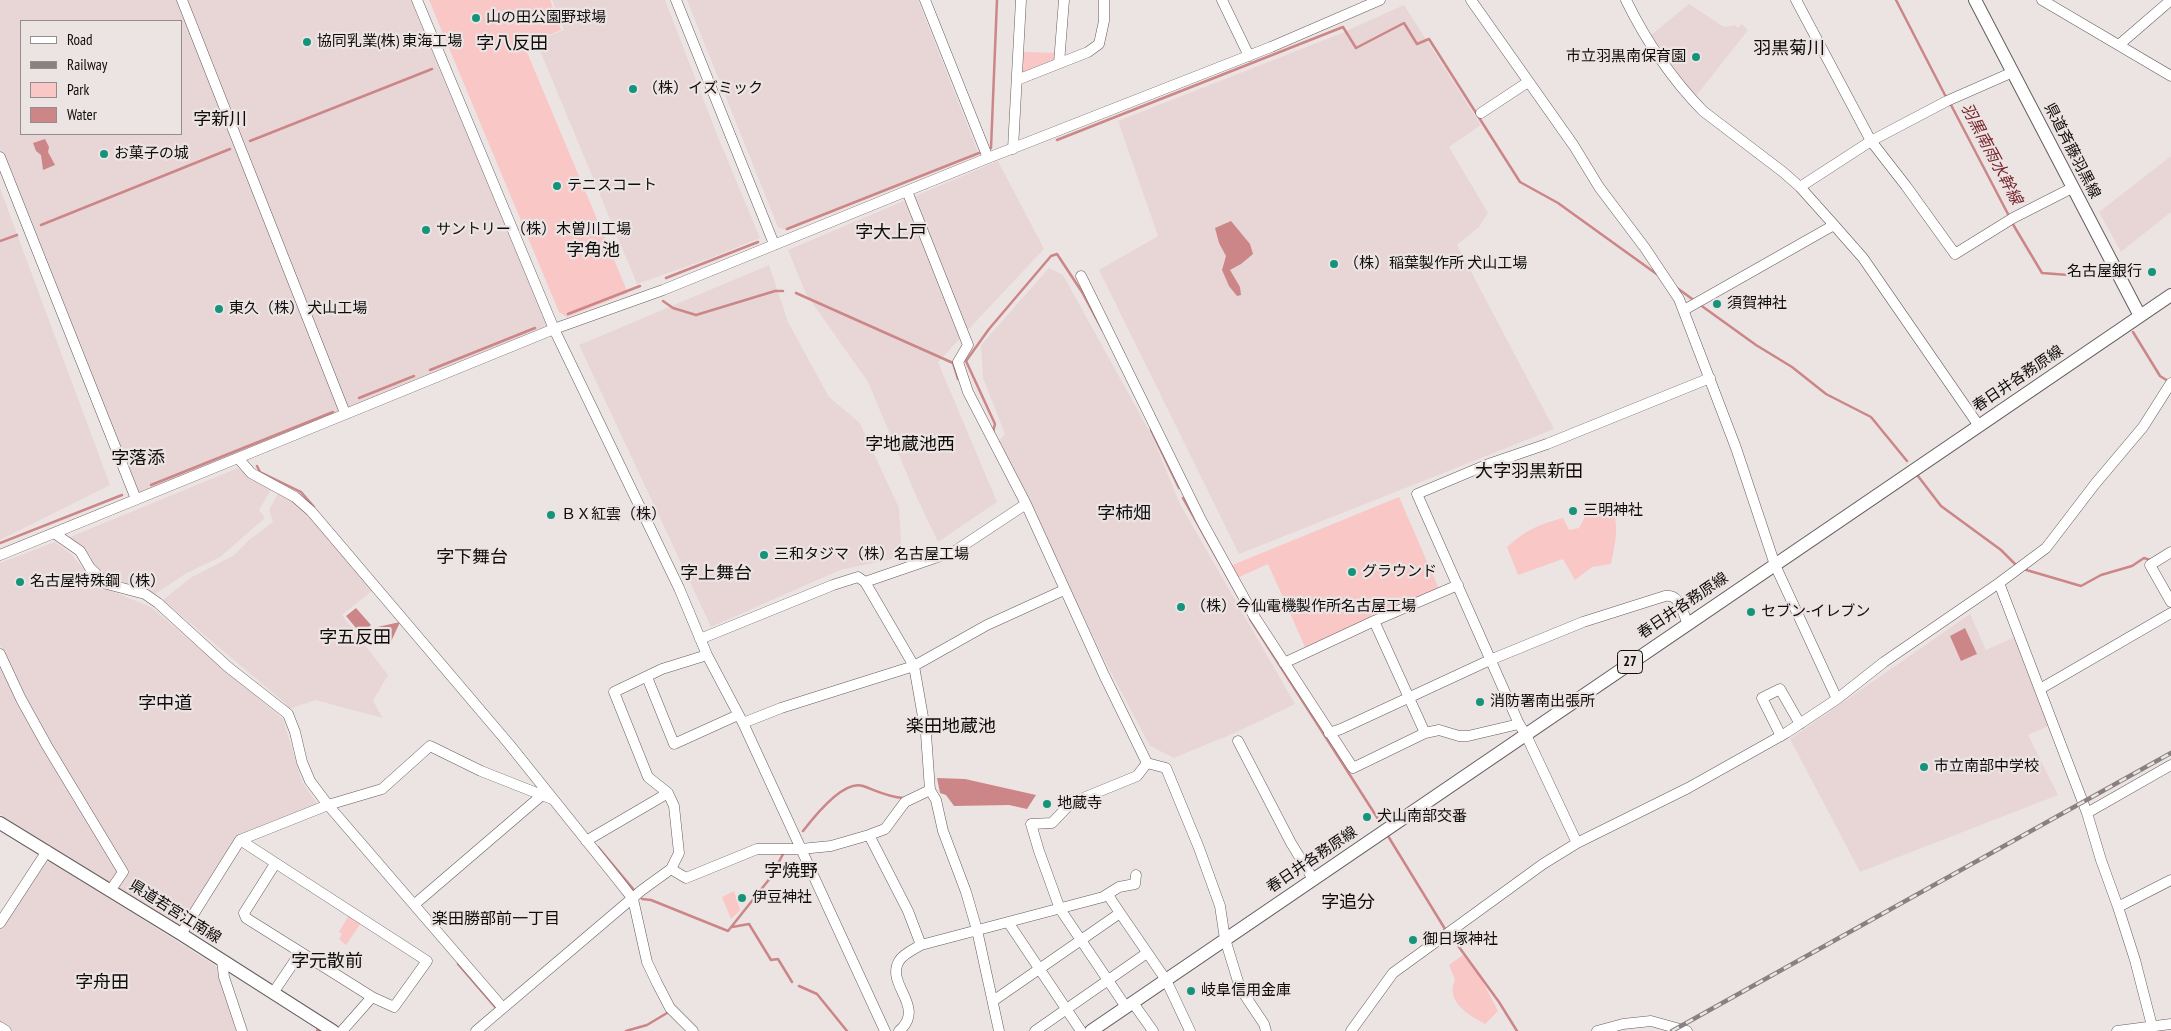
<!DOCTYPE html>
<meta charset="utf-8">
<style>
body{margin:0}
#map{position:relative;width:2171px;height:1031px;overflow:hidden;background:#ece4e3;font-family:"PT Sans Narrow",sans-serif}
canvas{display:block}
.legend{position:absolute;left:20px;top:20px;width:162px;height:115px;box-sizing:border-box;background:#ece4e3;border:1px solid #938e8d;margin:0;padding:6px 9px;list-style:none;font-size:15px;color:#0e0c0c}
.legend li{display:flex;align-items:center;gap:10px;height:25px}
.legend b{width:25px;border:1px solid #938e8d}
</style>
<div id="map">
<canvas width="2171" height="1031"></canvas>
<ul class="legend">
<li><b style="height:6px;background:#fff"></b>Road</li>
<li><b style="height:6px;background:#878281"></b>Railway</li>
<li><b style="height:14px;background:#f9c7c6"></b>Park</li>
<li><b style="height:14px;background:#cc8687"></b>Water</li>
</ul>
</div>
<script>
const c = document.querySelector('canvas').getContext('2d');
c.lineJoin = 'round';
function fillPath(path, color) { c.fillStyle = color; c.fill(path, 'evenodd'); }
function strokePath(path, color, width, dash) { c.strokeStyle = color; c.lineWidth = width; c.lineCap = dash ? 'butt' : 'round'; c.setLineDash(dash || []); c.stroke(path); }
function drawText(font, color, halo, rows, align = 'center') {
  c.font = font + ' "PT Sans Narrow","Noto Sans JP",sans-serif'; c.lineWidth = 4.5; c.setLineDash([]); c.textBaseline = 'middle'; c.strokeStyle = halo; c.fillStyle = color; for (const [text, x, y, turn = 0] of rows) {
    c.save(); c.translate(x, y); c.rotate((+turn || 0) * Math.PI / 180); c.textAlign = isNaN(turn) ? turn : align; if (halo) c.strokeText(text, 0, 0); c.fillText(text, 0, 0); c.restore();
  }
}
const built = new Path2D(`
 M 0,0 L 417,0 L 554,329 L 136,499 L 0,157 ZM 21,21 L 181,21 L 181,134 L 21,134 Z
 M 552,0 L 665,0 L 718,137 L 760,238 L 713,257 L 637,284 L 536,41 L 564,30 Z
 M 687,0 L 918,0 L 978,152 L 785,230 L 778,227 Z
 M 1689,4 L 1724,27 L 1735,25 L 1737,28 L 1742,24 L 1748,30 L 1696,96 L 1681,78 L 1651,35 Z
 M 1404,5 L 1481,125 L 1449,147 L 1488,213 L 1479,227 L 1457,245 L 1554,429 L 1239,554 L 1099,270 L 1158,236 L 1118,121 L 1342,33 Z
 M 2171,156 L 2171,212 L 2121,252 L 2099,212 Z
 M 998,161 L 1044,249 L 938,362 L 997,502 L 938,542 L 917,498 L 868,382 L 806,294 L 788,250 Z
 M 0,188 L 110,485 L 0,540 Z
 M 769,265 L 788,322 L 829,397 L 860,423 L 899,508 L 902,557 L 840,570 L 711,627 L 579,345 Z
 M 1049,268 L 1063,275 L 1078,302 L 1153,438 L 1180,504 L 1295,704 L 1239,731 L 1174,758 L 1150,746 L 1105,661 L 999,441 L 1005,434 L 983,378 L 981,345 Z
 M 238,468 L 272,488 L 259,510 L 265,518 L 220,557 L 185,574 L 154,595 L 136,586 L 104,576 L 94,566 L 90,556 L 70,537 Z
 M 279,491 L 302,507 L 373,590 L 342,615 L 388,675 L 373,701 L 383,718 L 315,700 L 289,709 L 285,703 L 163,600 L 190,578 L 233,556 L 249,540 L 273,522 L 269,510 Z
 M 55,542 L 71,554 L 99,586 L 151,607 L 283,719 L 302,782 L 318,805 L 239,836 L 181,930 L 115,887 L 124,873 L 32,716 L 0,645 L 0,563 Z
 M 1970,614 L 1986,650 L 2017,636 L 2051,725 L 2028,735 L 2058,795 L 1860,872 L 1790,739 Z
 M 0,666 L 28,723 L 119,871 L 110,885 L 0,814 Z
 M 52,862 L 216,966 L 236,1031 L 14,1031 L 0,1022 L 0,930 L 44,863 Z`);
const green = new Path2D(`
 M 429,0 L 550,0 L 561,30 L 524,45 L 628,293 L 567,317 L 559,312 Z
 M 1024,52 L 1056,53 L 1056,62 L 1019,76 L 1019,56 L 1023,56 Z
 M 1399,497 L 1439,589 L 1306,649 L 1268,564 L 1237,578 L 1230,566 Z
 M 1610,502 C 1620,526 1616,539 1611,564 L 1592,567 L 1575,580 L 1563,559 L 1518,575 L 1507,547 C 1528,529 1537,525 1563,518 L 1569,530 L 1579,528 L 1589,509 Z
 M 734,891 L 740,910 L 731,919 L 722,897 Z
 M 349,915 L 361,923 L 346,945 L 339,939 L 342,934 L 339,932 Z
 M 1463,955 L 1481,978 L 1498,1011 L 1485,1024 C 1469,1015 1445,1002 1455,980 L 1449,965 Z`);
const water = new Path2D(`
 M 45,139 L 49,147 L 48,152 L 55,165 L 43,170 L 41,155 L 36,151 L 33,143 Z
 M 1231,221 L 1250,244 L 1253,254 L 1241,264 L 1230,270 L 1240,287 L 1241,295 L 1237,296 L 1229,286 L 1222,270 L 1226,256 L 1219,243 L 1215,228 Z
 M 356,608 L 371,625 L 361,634 L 346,616 Z
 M 400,622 L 389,646 L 371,633 L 373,628 Z
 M 1965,628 L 1977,654 L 1961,661 L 1950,636 Z
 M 937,778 L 965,779 L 1036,795 L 1027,809 L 1009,805 L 954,806 L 946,795 L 940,793 Z`);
const stream = new Path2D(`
 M 1896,0 L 1947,99
 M 1950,103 L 2009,216
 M 1057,140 L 1343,27 L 1356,48 L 1404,23 L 1417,44 L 1429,39 L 1520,182 L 1558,203 L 1658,275
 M 250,141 L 432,69
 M 991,148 L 997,0
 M 2011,221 L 2042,273 L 2082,276 L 2090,270
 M 41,225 L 230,149
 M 787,229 L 979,153
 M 0,241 L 17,235
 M 666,278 L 758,242
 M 1677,288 L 1695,301
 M 796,293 L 953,363 L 958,379
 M 663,301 L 673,308 L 696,315 L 775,291 L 783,291
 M 1699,304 L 1756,345 L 1792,367 L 1826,394 L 1871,417 L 1907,461
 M 568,314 L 640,286
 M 2133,332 L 2160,376 L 2168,381
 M 430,370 L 535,328
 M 359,398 L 414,376
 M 1151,430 L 1179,488
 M 993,432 L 995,424 L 966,361 L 989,329 L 1051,256 L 1057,254 L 1082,292 L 1103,331
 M 257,466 L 260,472 L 301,492 L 314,507
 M 1918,476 L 1941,506 L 2001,550 L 2016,565
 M 151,485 L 333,412
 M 1183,498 L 1243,605
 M 0,543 L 122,495
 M 2023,569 L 2081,586 L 2101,575 L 2132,566 L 2144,558 L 2150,560
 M 1250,619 L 1380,822
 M 803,831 C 813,818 843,779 863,786 C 877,791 888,797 903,798
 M 1388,836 L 1445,929
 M 598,847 L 634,890
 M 642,899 L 651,900 L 728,931 L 771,877 L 783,854
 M 732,927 L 749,924 L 771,960 L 778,959 L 792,982
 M 1451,936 L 1499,1002 L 1517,1031
 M 458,964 L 496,1008
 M 799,986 L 817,994 L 847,1031
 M 317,1031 L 318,1029 L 321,1031
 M 626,1031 L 647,1025 L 667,1013`);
const minor = new Path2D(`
 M 182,0 L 345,413
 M 417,0 L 554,329 L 679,588 L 707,655 L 743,723 L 885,1031
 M 676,0 L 774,244
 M 925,0 L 988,158
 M 1222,0 L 1249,56
 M 1471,0 L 1574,146 L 1599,187 L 1645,248 L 1679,299 L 1736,448 L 1775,565 L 1837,699
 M 1626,0 C 1646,41 1671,78 1703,111 L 1783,172 L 1800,187 L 1834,225 L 1863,258 L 1979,426
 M 1796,0 L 1871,141 L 1906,186 L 1955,254 L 2013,218 L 2072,188
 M 2042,0 L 2171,76
 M 2120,44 L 2171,0
 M 1059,63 L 1064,0
 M 1017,80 L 1088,52 L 1099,44 L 1104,21 L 1104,0
 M 1481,113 L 1528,82
 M 1013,149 L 1021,0
 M 0,157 L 136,499
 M 1800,187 L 1871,141 L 1947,101 L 2013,72
 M 907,191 L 968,345 L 958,362 L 968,392 L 1026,504 L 1104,675 L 1147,763 L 1166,768 L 1199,848 L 1220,906 L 1225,939 L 1240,988 L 1264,1024 L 1266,1031
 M 1081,276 L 1201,520 L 1254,616 L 1353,768 L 1425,733 L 1439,730 L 1459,736 L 1468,736 L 1519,724
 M 1684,310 L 1834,225
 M 238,458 L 251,473 L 295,497 L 311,511 L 509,744 L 618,880 L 633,899 L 647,962 L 657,983 L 670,1008 L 693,1031
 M 54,533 L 80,551 L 90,568 L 107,584 L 145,594 L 158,603 L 228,667 L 288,714 L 295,732 L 302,762 L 310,781 L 328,805 L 503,1008
 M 2171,552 L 2150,565 L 2171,602
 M 0,555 L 554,329 L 663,290 L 988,158 L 1271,47 L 1380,0
 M 865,582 L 955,551 L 1026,504
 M 1999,583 L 2087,813 L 2101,860 L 2118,907 L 2135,960 L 2152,1026
 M 1374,621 L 1425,733
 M 700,639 L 833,585 L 858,577 L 865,582 L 914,666 L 926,734 L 930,790 L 936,800 L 943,831 L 966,892 L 977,930 L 999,1031
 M 0,654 L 21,699 L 47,746 L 123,872 L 110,891
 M 1284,663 L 1374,621 L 1458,585
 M 647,677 L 674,744 L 738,715
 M 2040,689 L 2171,613
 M 743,723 L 781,708 L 914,666 L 987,625 L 1064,590
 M 1329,733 L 1341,729 L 1490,660 L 1583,622 L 1665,596 C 1680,594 1682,611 1687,622
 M 1781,736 L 1762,698 L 1780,689 L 1800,724
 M 1238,741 L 1291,843 L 1313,879
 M 2087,813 L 2171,765
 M 869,835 L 908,911 L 921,945
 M 240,840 L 427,961 L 394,1007 L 372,997 L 246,918 L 244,913 L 275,864
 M 586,841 L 668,793
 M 1577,843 L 1526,735 L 1519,724 L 1417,494 L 1486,465 L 1547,444 L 1710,378
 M 671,869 L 686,878 L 757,849 L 801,849 L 831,846 L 869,835 L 885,829 L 905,802 L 930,790
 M 1108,895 L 1120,913
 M 415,904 L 541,796
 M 2118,907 L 2171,880
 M 1008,922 L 1081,1031
 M 0,923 L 47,851
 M 181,934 L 240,840 L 328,805 L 382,789 L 430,746 L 481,771 L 552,799
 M 222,960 L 224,977 L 242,1031
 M 273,993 L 300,953
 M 993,1001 L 1120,913 L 1166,980 L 1190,1031
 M 1133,1003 L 1153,1031
 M 1126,1007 L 1060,909 L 1039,851 L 1031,824 L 1052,823 L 1071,803 L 1137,776 L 1147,763
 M 0,1027 L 6,1031
 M 342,1031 L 372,997
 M 476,1031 L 642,890 L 671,869 L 679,853 L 674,806 L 668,793 L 648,777 L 614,692 L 662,669 L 707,655
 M 899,1031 C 927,1007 885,985 899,961 C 903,954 914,949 921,945 L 1103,897 L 1119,887 L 1135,884 L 1136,875
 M 1035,1031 L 1147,953
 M 1351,1031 L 1393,973 L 1543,864 L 1577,843 L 1688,788 L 1786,733 L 1837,699 L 1884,662 L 1999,583 L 2046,548 L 2095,484 L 2143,427 L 2171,383
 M 1597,1031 L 1623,1024 L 1651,1021 L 1687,1031
 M 2117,1031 L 2171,1024`);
const major = new Path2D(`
 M 1975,0 L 2140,316
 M 0,823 L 181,934 L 333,1031
 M 1091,1031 C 1451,785 1810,538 2171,295`);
const rail = new Path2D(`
 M 1672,1031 L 2171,753`);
const markers = [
 [476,18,5,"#15947b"],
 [307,42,5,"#15947b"],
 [1696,57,5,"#15947b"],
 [633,89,5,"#15947b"],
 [104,154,5,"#15947b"],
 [557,186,5,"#15947b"],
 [426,230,5,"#15947b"],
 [1334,264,5,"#15947b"],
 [2152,272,5,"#15947b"],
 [1717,304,5,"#15947b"],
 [219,309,5,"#15947b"],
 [1573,511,5,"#15947b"],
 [551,515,5,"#15947b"],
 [764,555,5,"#15947b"],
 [1352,572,5,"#15947b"],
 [20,582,5,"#15947b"],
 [1181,607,5,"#15947b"],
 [1751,612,5,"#15947b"],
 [1480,702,5,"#15947b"],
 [1924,767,5,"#15947b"],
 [1047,804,5,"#15947b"],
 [1367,817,5,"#15947b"],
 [742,898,5,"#15947b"],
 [1413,940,5,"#15947b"],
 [1191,991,5,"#15947b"]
];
const shields = [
 [1630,662,25]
];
const shieldNames = [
 ["27",1630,662]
];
const poiNames = [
 ["山の田公園野球場",486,18],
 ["協同乳業(株) 東海工場",317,42],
 ["市立羽黒南保育園",1686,57,"right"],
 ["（株）イズミック",643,89],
 ["お菓子の城",114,154],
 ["テニスコート",567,186],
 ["サントリー（株）木曽川工場",436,230],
 ["（株）稲葉製作所 犬山工場",1344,264],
 ["名古屋銀行",2142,272,"right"],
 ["須賀神社",1727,304],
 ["東久（株） 犬山工場",229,309],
 ["三明神社",1583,511],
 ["ＢＸ紅雲（株）",561,515],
 ["三和タジマ（株）名古屋工場",774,555],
 ["グラウンド",1362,572],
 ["名古屋特殊鋼（株）",30,582],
 ["（株）今仙電機製作所名古屋工場",1191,607],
 ["セブン-イレブン",1761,612],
 ["消防署南出張所",1490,702],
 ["市立南部中学校",1934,767],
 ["地蔵寺",1057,804],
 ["犬山南部交番",1377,817],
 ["伊豆神社",752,898],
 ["御日塚神社",1423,940],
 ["岐阜信用金庫",1201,991]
];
const streetNames = [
 ["県道斉藤羽黒線",2072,151,63],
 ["春日井各務原線",2018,379,-34],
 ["春日井各務原線",1683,606,-34],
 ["春日井各務原線",1312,860,-34],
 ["県道若宮江南線",175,912,32]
];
const waterNames = [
 ["羽黒南雨水幹線",1991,154,62]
];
const neighbourhoodNames = [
 ["楽田勝部前一丁目",496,919]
];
const quarterNames = [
 ["字八反田",512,44],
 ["羽黒菊川",1789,49],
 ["字新川",220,120],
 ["字大上戸",891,233],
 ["字角池",593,251],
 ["字地蔵池西",910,445],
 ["字落添",138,459],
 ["大字羽黒新田",1529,472],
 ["字柿畑",1124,514],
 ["字下舞台",472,558],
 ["字上舞台",716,574],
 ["字五反田",355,638],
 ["字中道",165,704],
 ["楽田地蔵池",951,727],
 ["字焼野",791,872],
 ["字追分",1348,903],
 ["字元散前",327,962],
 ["字舟田",102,983]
];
fillPath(built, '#e8d6d6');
fillPath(green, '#f9c7c6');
fillPath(water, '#cc8687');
strokePath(stream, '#cc8687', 2.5);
strokePath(minor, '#645d5d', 11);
strokePath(major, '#645d5d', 14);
strokePath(minor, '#fff', 10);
strokePath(major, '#fff', 12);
strokePath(rail, '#878281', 4.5);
strokePath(rail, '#ece4e3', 2.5, [8]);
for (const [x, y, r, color] of markers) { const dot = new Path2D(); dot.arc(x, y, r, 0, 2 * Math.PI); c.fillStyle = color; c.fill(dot); strokePath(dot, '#ece4e3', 2); }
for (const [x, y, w] of shields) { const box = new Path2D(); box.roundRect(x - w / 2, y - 11.5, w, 23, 4); c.fillStyle = '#ece4e3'; c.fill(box); strokePath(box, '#0e0c0c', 1); }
drawText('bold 14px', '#0e0c0c', null, shieldNames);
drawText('15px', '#0e0c0c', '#ece4e3', poiNames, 'left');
drawText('15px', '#0e0c0c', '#ece4e3', streetNames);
drawText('italic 16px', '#77242c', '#ece4e3', waterNames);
drawText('16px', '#0e0c0c', '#ece4e3', neighbourhoodNames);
drawText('18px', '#0e0c0c', '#ece4e3', quarterNames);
</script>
